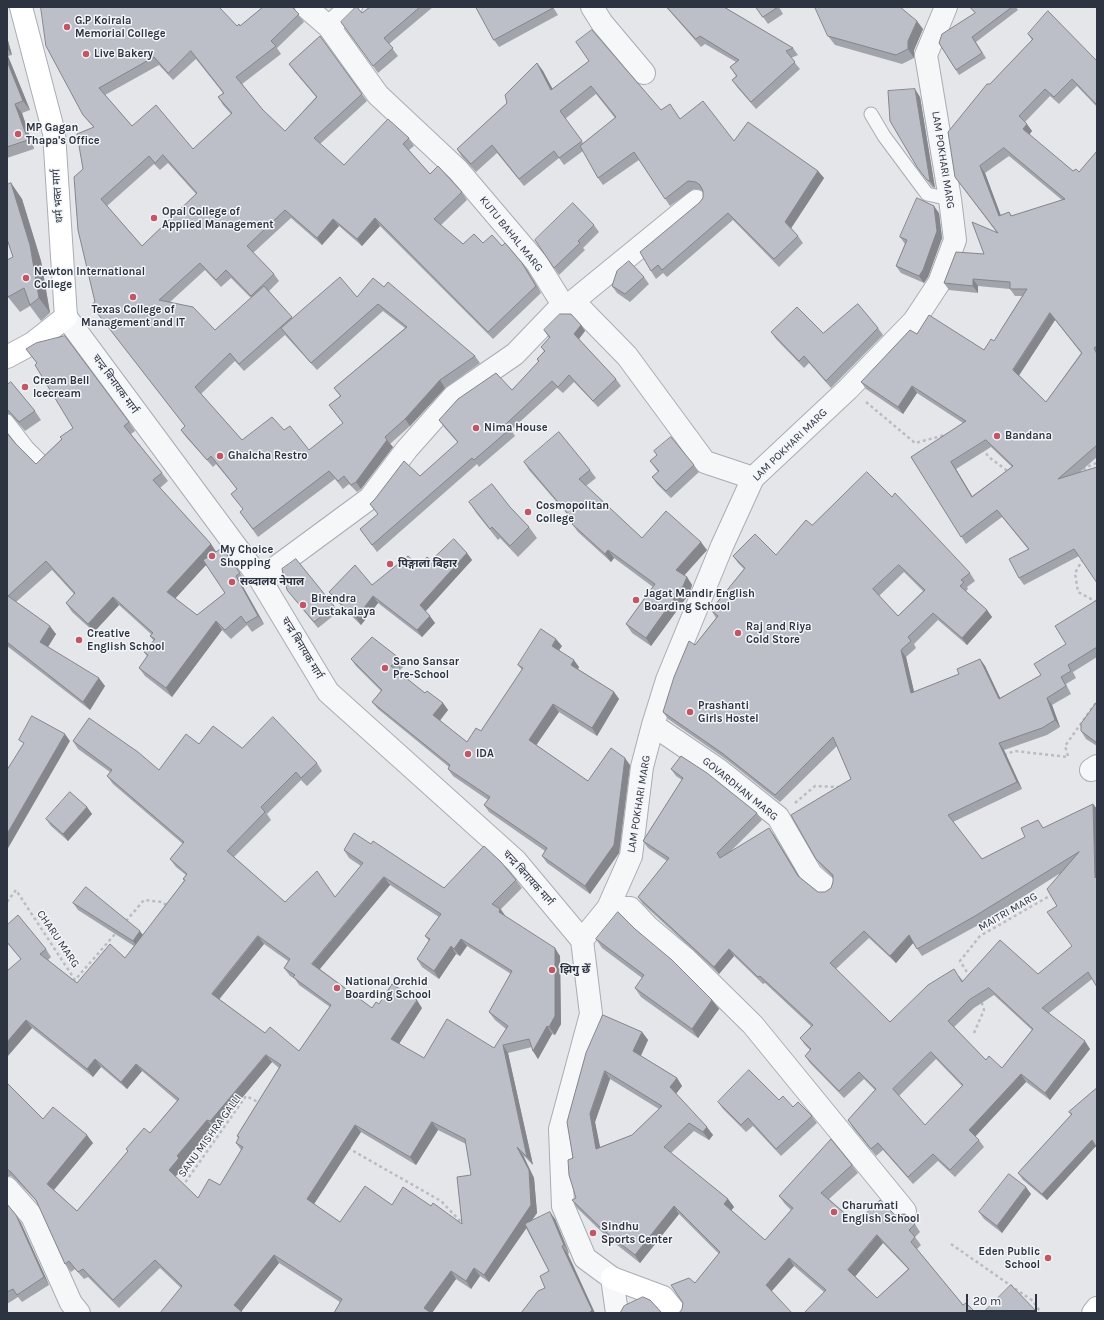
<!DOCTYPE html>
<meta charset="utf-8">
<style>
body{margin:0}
#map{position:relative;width:1104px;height:1320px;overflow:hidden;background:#e4e6ea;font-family:Karla,sans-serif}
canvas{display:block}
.frame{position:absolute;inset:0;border:8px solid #2d3441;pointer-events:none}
.scale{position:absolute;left:966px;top:1294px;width:71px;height:18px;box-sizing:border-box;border:2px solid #2d3441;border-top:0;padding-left:5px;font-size:12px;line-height:14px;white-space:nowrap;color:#2d3441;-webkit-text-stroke:3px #f3f5f8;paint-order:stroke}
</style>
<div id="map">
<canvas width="1104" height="1320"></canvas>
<div class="frame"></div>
<div class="scale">20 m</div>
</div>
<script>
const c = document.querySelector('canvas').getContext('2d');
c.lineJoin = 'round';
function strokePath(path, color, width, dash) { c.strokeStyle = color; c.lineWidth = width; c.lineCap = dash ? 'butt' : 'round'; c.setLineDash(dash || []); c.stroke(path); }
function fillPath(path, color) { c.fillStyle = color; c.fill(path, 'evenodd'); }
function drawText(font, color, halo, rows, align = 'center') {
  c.font = font + ' Karla,"Noto Sans Devanagari",sans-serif'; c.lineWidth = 3; c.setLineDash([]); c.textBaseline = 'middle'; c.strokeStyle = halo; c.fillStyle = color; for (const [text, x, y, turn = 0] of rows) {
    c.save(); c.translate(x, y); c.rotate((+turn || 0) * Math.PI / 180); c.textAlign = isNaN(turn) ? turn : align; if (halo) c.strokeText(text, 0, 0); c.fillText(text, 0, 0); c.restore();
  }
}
const path = new Path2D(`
 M 866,402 L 915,443 L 949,434
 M 982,449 L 990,458 L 1009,472
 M 1078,473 L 1091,465 L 1097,463
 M 1083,559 L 1075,573 L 1078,592 L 1097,602
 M 1004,755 L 1015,751 L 1068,757
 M 1068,756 L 1065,746 L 1097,701
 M 795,803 L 815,786 L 840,787
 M 7,902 L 16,890 L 75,980 L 116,933
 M 126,921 L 144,900 L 162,902 L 168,906
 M 970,977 L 960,961 L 980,936 L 1053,894
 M 974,1033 L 984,1010 L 981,1000
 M 348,1148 L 441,1201 L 464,1225
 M 182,1187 L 246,1096 L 260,1103
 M 951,1244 L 1033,1301 L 1041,1313`);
const lane = new Path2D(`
 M 871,114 L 884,136 L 927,194 L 950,199
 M 7,421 L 27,447 L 39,459`);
const street = new Path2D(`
 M 306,7 L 329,27 L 378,95 L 458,170 L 537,263 L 565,308 L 581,309 L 627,356 L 705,462 L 753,478
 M 592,7 L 602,23 L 644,73
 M 329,27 L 351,7
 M 565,308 L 696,201
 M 66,317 L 260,579 L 328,692 L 516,861 L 582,940
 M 260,579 L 370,498 L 407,449 L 454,396 L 515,354 L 562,305
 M 653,725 L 719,770 L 778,817 L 811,874 L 826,887
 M 1091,770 L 1097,766
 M 608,908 L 630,908 L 649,928 L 687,960 L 753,1025 L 905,1211
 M 7,1188 L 32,1216 L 71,1303 L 79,1313
 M 617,1313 L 612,1278 L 585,1258 L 563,1206 L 560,1129 L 591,1014 L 582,940 L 608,908 L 631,856 L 642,767 L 653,725 L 667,680 L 722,546 L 753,478 L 848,389 L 914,321 L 939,283 L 955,240 L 950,199 L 926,55 L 946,7`);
const secondary = new Path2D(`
 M 7,357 L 33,343 L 66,317 L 54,133 L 21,7
 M 612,1278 L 663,1297 L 676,1313
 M 1093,1313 L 1097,1308`);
const wall = new Path2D(`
 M 41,7 L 240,26 L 263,7 L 294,7 L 294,9 L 304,22 L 277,48 L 281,54 L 242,84 L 263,110 L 285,131 L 316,97 L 294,71 L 289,64 L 320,36 L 367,101 L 320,144 L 344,165 L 409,138 L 414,146 L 409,150 L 430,174 L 462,192 L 467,200 L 441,225 L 463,244 L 483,243 L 502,246 L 522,263 L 527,270 L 541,293 L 493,339 L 380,226 L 362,246 L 339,226 L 322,245 L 291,218 L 253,253 L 274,274 L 279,281 L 269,291 L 292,318 L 357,297 L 384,287 L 475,356 L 480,363 L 445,388 L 410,426 L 390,444 L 393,447 L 361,489 L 357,492 L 349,484 L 343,489 L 335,479 L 258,537 L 240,512 L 243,509 L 231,494 L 237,489 L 216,464 L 213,467 L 186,437 L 181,430 L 185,426 L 91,305 L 95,302 L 83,169 L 94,128 L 83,115 ZM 196,59 L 223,93 L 218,97 L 223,105 L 231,114 L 193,149 L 132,126 L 105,95 L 159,65 L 173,80 ZM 168,163 L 196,194 L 142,246 L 107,206 L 154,164 L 160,170 ZM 205,270 L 221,287 L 231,278 L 251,298 L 215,330 L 170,302 ZM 383,311 L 405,328 L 334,388 L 340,396 L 329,405 L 343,423 L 309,450 L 284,430 L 242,440 L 201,394 L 235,361 L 244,371 L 285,335 L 317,370 Z
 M 370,7 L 433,7 L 389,44 L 398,56 L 378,73 L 341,22 L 362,13 Z
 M 476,7 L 553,7 L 558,15 L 499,47 L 494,40 Z
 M 666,7 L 724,7 L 793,48 L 798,55 L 791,58 L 800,69 L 756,109 L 737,87 L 732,80 L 736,76 L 730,67 L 736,62 L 705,44 L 701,47 Z
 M 756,7 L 779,7 L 783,14 L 768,24 Z
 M 970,7 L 1016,7 L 1018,10 L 976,42 L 986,58 L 959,75 L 939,43 L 975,13 Z
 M 923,29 L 914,50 L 914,58 L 902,64 L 835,45 L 828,36 Z
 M 1028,34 L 1097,61 L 1097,107 L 1077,86 L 1059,104 L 1050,96 L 1025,122 L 1032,131 L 1029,135 L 1073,171 L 1079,172 L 1097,151 L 1097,457 L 1079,473 L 1079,556 L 1024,585 L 1019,578 L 1028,549 L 1002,517 L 966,544 L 911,457 L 963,423 L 917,393 L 903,414 L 866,389 L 861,382 L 917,334 L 984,350 L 994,341 L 1022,296 L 1015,296 L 1010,289 L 978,286 L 978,293 L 949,290 L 944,283 L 984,254 L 997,233 L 955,177 L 990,84 L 1032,40 ZM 1009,156 L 1062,200 L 1012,216 L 1009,212 L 1001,216 L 985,173 ZM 1055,320 L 1081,353 L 1046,402 L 1019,375 ZM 991,447 L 1012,467 L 972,496 L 956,469 Z
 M 7,37 L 12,55 L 8,56 L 30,110 L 22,113 L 34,149 L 7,158 Z
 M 589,61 L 661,110 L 680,119 L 734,141 L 818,171 L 824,178 L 791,228 L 798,236 L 803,243 L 779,267 L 733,220 L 667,277 L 663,273 L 656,279 L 651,271 L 703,198 L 703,191 L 701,190 L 694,189 L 670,206 L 639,160 L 603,185 L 598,178 L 583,151 L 564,165 L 559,158 L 524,186 L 497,153 L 476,172 L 462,157 L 457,149 L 507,103 L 537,63 L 543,71 L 552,89 ZM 596,94 L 615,118 L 583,143 L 565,119 Z
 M 920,97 L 935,188 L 932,187 L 917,167 Z
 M 11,183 L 22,199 L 41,261 L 50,313 L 41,321 L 30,306 L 20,312 L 8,297 L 13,257 Z
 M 939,213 L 942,238 L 928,277 L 924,283 L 901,273 L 896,266 L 905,244 L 900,237 Z
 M 594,225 L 599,232 L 583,248 L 585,250 L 559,275 L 535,240 Z
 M 644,277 L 649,284 L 630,302 L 617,293 L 612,286 Z
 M 581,325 L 585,331 L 579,339 L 616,379 L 621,386 L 598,407 L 574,382 L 563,393 L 557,388 L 511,430 L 515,436 L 479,467 L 477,464 L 377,552 L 360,529 L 378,514 L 370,504 L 420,476 L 458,443 L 444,427 L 439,420 L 512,390 L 538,362 L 537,359 L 544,351 L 541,347 L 549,338 L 544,330 Z
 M 878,328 L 883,335 L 831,388 L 809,363 L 804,368 L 776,339 L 771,332 L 823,333 Z
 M 26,349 L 129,422 L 135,431 L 131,434 L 162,473 L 168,481 L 160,488 L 211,544 L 216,552 L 240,573 L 246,582 L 242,585 L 264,624 L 252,632 L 247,625 L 231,639 L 222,630 L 172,697 L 145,676 L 139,668 L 147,656 L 144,652 L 154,641 L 150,636 L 151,634 L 119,605 L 94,632 L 72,612 L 66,603 L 74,594 L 52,570 L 16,602 L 56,634 L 48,647 L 105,686 L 90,710 L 7,646 L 7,433 L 15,443 L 36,464 L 73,428 L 37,363 ZM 206,565 L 225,593 L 197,615 L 175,598 Z
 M 7,385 L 35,411 L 41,420 L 25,431 L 10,414 L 7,414 Z
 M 654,451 L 694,465 L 699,472 L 671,498 L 657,484 L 652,477 L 658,472 L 650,461 L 657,455 Z
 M 524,462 L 590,470 L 596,478 L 586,486 L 642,538 L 707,550 L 684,575 L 687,577 L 692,585 L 689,594 L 651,646 L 632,633 L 626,624 L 653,587 L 614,558 L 611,562 L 578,532 L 572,524 L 574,522 L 529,470 Z
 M 469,502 L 510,507 L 529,527 L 537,538 L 518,557 L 500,538 L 498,540 L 477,514 Z
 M 812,525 L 970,573 L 975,581 L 967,587 L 968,589 L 966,591 L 987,610 L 992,617 L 967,645 L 938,620 L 914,644 L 916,648 L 906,657 L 914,692 L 959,674 L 980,659 L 985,666 L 1000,698 L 1041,675 L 1066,644 L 1097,600 L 1097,657 L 1073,672 L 1076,678 L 1066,684 L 1071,694 L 1052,705 L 1060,727 L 1047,735 L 1004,750 L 1022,789 L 953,822 L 982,859 L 1093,804 L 1097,809 L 1097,987 L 1092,979 L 1049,1013 L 1090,1049 L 1050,1100 L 1026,1082 L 975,1136 L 979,1140 L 984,1147 L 955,1177 L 938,1161 L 913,1184 L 883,1150 L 876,1156 L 853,1128 L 848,1120 L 875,1090 L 864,1079 L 844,1098 L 810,1063 L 805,1056 L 810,1050 L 805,1045 L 800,1038 L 811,1026 L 765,983 L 763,984 L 734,956 L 719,974 L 643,904 L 638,897 L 667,861 L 648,848 L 643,841 L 682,780 L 676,776 L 671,769 L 757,813 L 762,820 L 731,851 L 774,835 L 799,877 L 818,892 L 825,892 L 831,888 L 833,882 L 833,878 L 821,866 L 816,859 L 851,779 L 837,746 L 780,802 L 727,760 L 668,719 L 663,712 L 695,645 L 716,618 L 711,610 L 744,569 L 738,563 L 733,556 L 776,555 ZM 904,572 L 923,591 L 898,616 L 879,596 ZM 1059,874 L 1057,906 L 1072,946 L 1038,974 L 963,981 L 959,976 L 890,1022 L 836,969 L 869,938 L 896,963 L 913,943 L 922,956 L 980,924 ZM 994,995 L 1032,1030 L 1002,1068 L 986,1060 L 954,1027 L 974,1008 ZM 936,1059 L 962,1086 L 925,1125 L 899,1096 Z
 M 467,553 L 472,560 L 425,611 L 435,623 L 422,637 L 378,603 L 361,625 L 334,599 L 329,592 L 372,585 L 419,566 L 431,560 Z
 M 287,590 L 334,606 L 338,612 L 318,628 L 291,595 Z
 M 562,646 L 559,650 L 579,667 L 578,669 L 614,692 L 619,699 L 597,736 L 559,712 L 536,745 L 588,781 L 630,765 L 619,853 L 590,894 L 547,863 L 542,856 L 545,851 L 489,812 L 484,805 L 488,800 L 453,776 L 448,769 L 449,767 L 378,709 L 372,702 L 381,691 L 356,666 L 351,659 L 399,658 L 404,666 L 398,672 L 425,693 L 443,703 L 448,710 L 440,721 L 467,742 L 481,731 L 522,670 L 518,665 Z
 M 1097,702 L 1097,746 L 1086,739 L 1081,731 Z
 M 73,741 L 159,770 L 199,744 L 242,748 L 317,763 L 322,771 L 307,786 L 301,780 L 267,814 L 271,820 L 234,857 L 285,902 L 335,897 L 361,866 L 349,858 L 344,850 L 371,844 L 444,888 L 516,880 L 522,888 L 501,909 L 506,917 L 560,956 L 561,1024 L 555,1035 L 552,1034 L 538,1059 L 533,1051 L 532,1047 L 508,1053 L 533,1165 L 523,1155 L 534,1178 L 537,1213 L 531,1221 L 555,1219 L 569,1253 L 568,1254 L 545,1288 L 549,1271 L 526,1228 L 489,1282 L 480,1276 L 471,1289 L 456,1279 L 432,1313 L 334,1313 L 340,1302 L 279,1263 L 241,1312 L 180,1287 L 160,1268 L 119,1308 L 88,1277 L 84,1279 L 75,1269 L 71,1272 L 65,1264 L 38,1203 L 16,1180 L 11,1176 L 7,1176 L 7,1083 L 43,1119 L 93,1143 L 54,1190 L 77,1211 L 128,1151 L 126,1149 L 150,1133 L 177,1101 L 142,1071 L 127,1089 L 101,1067 L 93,1077 L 32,1028 L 7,1057 L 21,959 L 7,943 L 7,925 L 46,949 L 51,957 L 48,960 L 77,983 L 125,958 L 134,946 L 78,910 L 73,903 L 143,935 L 184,881 L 183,879 L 186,875 L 176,867 L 170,859 L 183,844 L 113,784 L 107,776 L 110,772 L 78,749 ZM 390,885 L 439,917 L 425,936 L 429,941 L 417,959 L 422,967 L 439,979 L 456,954 L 460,956 L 467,946 L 511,974 L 489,1012 L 495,1020 L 506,1029 L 494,1048 L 424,1058 L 399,1044 L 422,1008 L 379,1004 L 372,1008 L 320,969 ZM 264,944 L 288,961 L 284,968 L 290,976 L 295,979 L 299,985 L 330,1007 L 299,1051 L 265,1033 L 219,999 ZM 272,1062 L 279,1068 L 237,1136 L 239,1139 L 236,1143 L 241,1150 L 220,1185 L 198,1198 L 175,1177 L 185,1166 L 183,1163 L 213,1128 L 216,1129 ZM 438,1130 L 466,1144 L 471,1175 L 462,1224 L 431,1206 L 392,1205 L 340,1222 L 314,1204 L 361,1132 L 416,1165 Z
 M 87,807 L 92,814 L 68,841 L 51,826 L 46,819 Z
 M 635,929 L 712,1000 L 719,1009 L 698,1038 L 641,997 L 635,988 L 642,978 L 602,948 L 596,939 Z
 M 642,1032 L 648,1040 L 641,1056 L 677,1078 L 682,1086 L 676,1094 L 713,1135 L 709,1140 L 694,1131 L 671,1153 L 728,1199 L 734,1207 L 731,1210 L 765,1240 L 791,1210 L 785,1204 L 779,1196 L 852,1165 L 858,1173 L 829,1199 L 856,1223 L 895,1215 L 915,1224 L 920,1232 L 915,1237 L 921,1245 L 917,1249 L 963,1305 L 976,1313 L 824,1292 L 794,1266 L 682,1309 L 695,1283 L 719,1254 L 679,1214 L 640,1263 L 607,1237 L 577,1208 L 572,1200 L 576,1198 L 573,1158 L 586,1053 ZM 610,1079 L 659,1109 L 632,1135 L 600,1147 L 595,1122 ZM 883,1243 L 908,1269 L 877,1298 L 855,1276 Z
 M 1097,1088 L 1096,1146 L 1047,1200 L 1023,1180 L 1018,1173 L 1071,1115 L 1069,1112 Z
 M 779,1100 L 812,1116 L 817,1123 L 781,1156 L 753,1126 L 746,1132 L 723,1109 L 718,1102 Z
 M 1031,1194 L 1002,1233 L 984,1219 L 979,1212 Z
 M 7,1204 L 21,1223 L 49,1285 L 22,1302 L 18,1297 L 7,1304 Z`);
const shadedWall = new Path2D(`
 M 917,21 L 923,29 L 914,50 L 914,58 L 908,49 L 908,41 Z
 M 7,37 L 12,55 L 7,48 Z
 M 7,55 L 8,56 L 30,110 L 23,101 L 7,61 Z
 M 537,63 L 543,71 L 557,97 L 551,90 Z
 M 915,89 L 920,97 L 935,188 L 930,181 Z
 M 15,104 L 22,113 L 34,149 L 28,140 Z
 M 1027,124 L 1032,131 L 1028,136 L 1023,129 Z
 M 980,166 L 985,173 L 1004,224 L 999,216 Z
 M 818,171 L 824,178 L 790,230 L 785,222 Z
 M 11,183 L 22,199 L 41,261 L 50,313 L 39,298 Z
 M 934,206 L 939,213 L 942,238 L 928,277 L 924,283 L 919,276 Z
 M 375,218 L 380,226 L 362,246 L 357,239 Z
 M 333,219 L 339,226 L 322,245 L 317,238 Z
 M 522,263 L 527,270 L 541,293 L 536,286 Z
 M 973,279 L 978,286 L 978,293 L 973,286 Z
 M 1050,313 L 1055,320 L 1018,377 L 1013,370 Z
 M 581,325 L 585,331 L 578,340 L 574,334 Z
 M 440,380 L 445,388 L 410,426 L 405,419 Z
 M 912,386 L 917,393 L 903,414 L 898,407 Z
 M 387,440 L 393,447 L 361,489 L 356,482 Z
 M 951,462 L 956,469 L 977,504 L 972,497 Z
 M 701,542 L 707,550 L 682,578 L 676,570 Z
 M 211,544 L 217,553 L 173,601 L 167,592 Z
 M 608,550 L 614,558 L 611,562 L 605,554 Z
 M 467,553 L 472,560 L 425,612 L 420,605 Z
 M 236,576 L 242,585 L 264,624 L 258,616 Z
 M 687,577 L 692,585 L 689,594 L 651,646 L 646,638 Z
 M 373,596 L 378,603 L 361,625 L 356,618 Z
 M 113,597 L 119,605 L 94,632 L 88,624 Z
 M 987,610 L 992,617 L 967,645 L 962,638 Z
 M 430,616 L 435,623 L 422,637 L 417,630 Z
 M 216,621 L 222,630 L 172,697 L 166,688 Z
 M 50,626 L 56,634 L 46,650 L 40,642 Z
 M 556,639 L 562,646 L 557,653 L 552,646 Z
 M 901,650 L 906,657 L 916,700 L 911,693 Z
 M 980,659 L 985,666 L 1004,706 L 999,699 Z
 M 574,660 L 579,667 L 576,672 L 571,665 Z
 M 99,678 L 105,686 L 90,710 L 83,702 Z
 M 614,692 L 619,699 L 597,736 L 592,728 Z
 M 1047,698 L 1052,705 L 1060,727 L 1055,720 Z
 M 443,703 L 448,710 L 438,722 L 433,715 Z
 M 553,704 L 559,712 L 535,747 L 529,740 Z
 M 65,734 L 70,741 L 7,850 L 7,834 Z
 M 999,743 L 1004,750 L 1022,789 L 1017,782 Z
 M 625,758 L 630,765 L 619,853 L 590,894 L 585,886 Z
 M 1093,804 L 1097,809 L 1097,881 L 1095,878 Z
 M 87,807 L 92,814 L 68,841 L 63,834 Z
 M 769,828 L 774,835 L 803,883 L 798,876 Z
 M 384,877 L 390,885 L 318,971 L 312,964 Z
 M 500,909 L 506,917 L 499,912 Z
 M 140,931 L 145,938 L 138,948 L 133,941 Z
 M 909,935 L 914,942 L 896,963 L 890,956 Z
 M 258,936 L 264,944 L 217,1002 L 212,994 Z
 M 461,939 L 467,946 L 460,956 L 454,949 Z
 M 451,946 L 456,954 L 439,979 L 434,971 Z
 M 555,948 L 560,956 L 561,1024 L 555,1035 L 549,1027 Z
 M 729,949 L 734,956 L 719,974 L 714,967 Z
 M 417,1000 L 422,1008 L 397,1047 L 391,1039 Z
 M 712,1000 L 719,1009 L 698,1038 L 692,1029 Z
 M 26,1020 L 32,1028 L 7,1057 L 7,1042 Z
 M 547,1026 L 552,1034 L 538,1059 L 533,1051 Z
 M 642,1032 L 648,1040 L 639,1059 L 633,1051 Z
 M 1085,1041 L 1090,1049 L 1050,1100 L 1045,1093 Z
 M 503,1045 L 508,1053 L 533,1165 L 527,1157 Z
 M 266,1055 L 272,1062 L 216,1129 L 210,1121 Z
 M 95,1059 L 101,1067 L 93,1077 L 87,1069 Z
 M 136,1064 L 142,1071 L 127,1089 L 121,1082 Z
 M 605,1071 L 610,1079 L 595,1122 L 602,1157 L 596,1149 L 590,1114 Z
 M 1021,1074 L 1026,1082 L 974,1138 L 969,1130 Z
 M 677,1078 L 682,1086 L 675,1095 L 670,1087 Z
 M 207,1120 L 213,1128 L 183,1163 L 185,1166 L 174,1178 L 169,1170 L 177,1156 Z
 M 432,1122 L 438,1130 L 416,1165 L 410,1157 Z
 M 355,1125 L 361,1132 L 312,1207 L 307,1199 Z
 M 707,1127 L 713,1135 L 709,1140 L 703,1132 Z
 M 87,1135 L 93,1143 L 52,1192 L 47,1184 Z
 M 1092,1140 L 1096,1146 L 1047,1200 L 1042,1194 Z
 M 517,1147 L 523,1155 L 534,1178 L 537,1213 L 489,1282 L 484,1275 Z
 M 1026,1187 L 1031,1194 L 1002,1233 L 997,1226 Z
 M 728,1199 L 734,1207 L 730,1212 L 724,1204 Z
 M 674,1206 L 679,1214 L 640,1263 L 635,1255 Z
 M 550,1212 L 555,1219 L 569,1253 L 564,1245 Z
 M 16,1215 L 21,1223 L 49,1285 L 44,1277 Z
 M 877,1235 L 883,1243 L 854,1278 L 848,1270 Z
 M 562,1246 L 568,1254 L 595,1313 L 589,1313 Z
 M 274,1255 L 279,1263 L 240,1313 L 234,1305 Z
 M 789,1258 L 794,1266 L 771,1292 L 766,1285 Z
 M 474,1268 L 480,1276 L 471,1289 L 466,1281 Z
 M 451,1271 L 456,1279 L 432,1313 L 427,1313 L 424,1308 Z`);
const building = new Path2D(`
 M 41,7 L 219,7 L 237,26 L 239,24 L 240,26 L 263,7 L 292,7 L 299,14 L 271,41 L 276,46 L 236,77 L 263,110 L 285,131 L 317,97 L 289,64 L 320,36 L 362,94 L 314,138 L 344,165 L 388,119 L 409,138 L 403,144 L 430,174 L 438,166 L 462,192 L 434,219 L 463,244 L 474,234 L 483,243 L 492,235 L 502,246 L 505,243 L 522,263 L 536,286 L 488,332 L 375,218 L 357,239 L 333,219 L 317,238 L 285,210 L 247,246 L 274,274 L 251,296 L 226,270 L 216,280 L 200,263 L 159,300 L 193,307 L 215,330 L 264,286 L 292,317 L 239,364 L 230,353 L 195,387 L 242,440 L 272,417 L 284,430 L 290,426 L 309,450 L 343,423 L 329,405 L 341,396 L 334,388 L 407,327 L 378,304 L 311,363 L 281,328 L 340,277 L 357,297 L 373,278 L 384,287 L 388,282 L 475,356 L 440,380 L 405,419 L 385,437 L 387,440 L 356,482 L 351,485 L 344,476 L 338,481 L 329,471 L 253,529 L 240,512 L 243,509 L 231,494 L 237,489 L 211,456 L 207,460 L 181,430 L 185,426 L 91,305 L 95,302 L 78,230 L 74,177 L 83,169 L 77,134 L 94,127 L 83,115 L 46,46 ZM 191,51 L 224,93 L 218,97 L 232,113 L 193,149 L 156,105 L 132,126 L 99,88 L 154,57 L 168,73 ZM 163,155 L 197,193 L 142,246 L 101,199 L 149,156 L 155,163 Z
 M 356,7 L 357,7 L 362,13 L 370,7 L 420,7 L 384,38 L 393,48 L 373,66 L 341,22 Z
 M 476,7 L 552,7 L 553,8 L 494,40 Z
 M 667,7 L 724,7 L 793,48 L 786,51 L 795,62 L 751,102 L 732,80 L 737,76 L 730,67 L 739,60 L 700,36 L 696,39 Z
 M 756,7 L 778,7 L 763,17 Z
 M 815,7 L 900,7 L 917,21 L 908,41 L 908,49 L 896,55 L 828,36 Z
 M 970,7 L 1012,7 L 972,37 L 982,53 L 956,70 L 939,43 L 942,34 L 975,13 Z
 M 1048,11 L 1097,61 L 1097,105 L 1072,79 L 1054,97 L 1045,89 L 1019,116 L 1027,124 L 1023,129 L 1073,171 L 1076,169 L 1079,172 L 1097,151 L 1097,346 L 1094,348 L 1097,354 L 1097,445 L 1058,479 L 1097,467 L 1097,583 L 1074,549 L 1019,578 L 1009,559 L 1029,549 L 997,510 L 961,537 L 911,457 L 966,421 L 912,386 L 898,407 L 861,382 L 910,330 L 917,334 L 929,315 L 984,350 L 991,339 L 994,341 L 1027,289 L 1010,289 L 1010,282 L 973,279 L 973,286 L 944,283 L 956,252 L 984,254 L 972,222 L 998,233 L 955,177 L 948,132 L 987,84 L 990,84 L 1033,39 L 1028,34 ZM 1004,148 L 1065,199 L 1011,216 L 1009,212 L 999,216 L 980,166 ZM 1050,313 L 1082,353 L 1046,402 L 1013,370 ZM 986,440 L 1013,466 L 972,497 L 951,462 Z
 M 592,30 L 661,110 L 670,104 L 680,119 L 703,101 L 734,141 L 748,122 L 818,171 L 785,222 L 798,236 L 774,259 L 728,213 L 662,270 L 658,265 L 651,271 L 640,252 L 699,203 L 703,198 L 703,191 L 700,185 L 696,182 L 688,181 L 665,199 L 634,152 L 598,178 L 580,146 L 616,117 L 591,86 L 560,111 L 582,141 L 559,158 L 554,151 L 519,179 L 492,145 L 471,164 L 457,149 L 507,103 L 505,95 L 537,63 L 551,90 L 589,61 L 576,42 Z
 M 7,61 L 23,101 L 15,104 L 28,140 L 7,147 Z
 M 915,89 L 930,181 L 927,180 L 917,167 L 890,121 L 888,91 Z
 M 11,183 L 30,245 L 39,298 L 30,305 L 24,288 L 8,297 L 7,293 L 7,260 L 13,257 L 7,239 L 7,185 Z
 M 917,198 L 934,206 L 937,231 L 923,270 L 919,276 L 896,266 L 907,240 L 900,237 Z
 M 573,203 L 594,225 L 578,241 L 580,243 L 554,268 L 535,240 Z
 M 629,261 L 644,277 L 625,294 L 612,286 L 617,271 Z
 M 858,304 L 878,328 L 826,381 L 804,356 L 799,361 L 771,332 L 797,307 L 823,333 Z
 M 560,314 L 571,314 L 581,325 L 574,334 L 616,379 L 593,401 L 569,375 L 558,387 L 552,381 L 506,424 L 510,429 L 474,460 L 472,458 L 372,545 L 360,529 L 378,514 L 370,504 L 375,499 L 404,461 L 420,476 L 458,442 L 439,420 L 458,399 L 496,373 L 512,390 L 539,361 L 537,359 L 545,351 L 541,347 L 550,337 L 544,330 Z
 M 65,336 L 129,422 L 124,426 L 162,473 L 153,480 L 211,544 L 167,592 L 197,615 L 225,593 L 203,560 L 222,548 L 240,573 L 236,576 L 258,616 L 246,623 L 241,616 L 225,630 L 216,621 L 166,688 L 139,668 L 148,655 L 144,652 L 155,639 L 150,636 L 153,633 L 113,597 L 88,624 L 66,603 L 75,593 L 46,561 L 8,596 L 50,626 L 40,642 L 99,678 L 83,702 L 7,642 L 7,433 L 15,443 L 36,464 L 62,439 L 60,437 L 73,428 L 35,365 L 37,363 L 26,349 L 36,343 Z
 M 11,382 L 35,411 L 19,422 L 7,409 L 7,385 Z
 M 559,432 L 590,470 L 579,479 L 642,538 L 666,511 L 701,542 L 676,570 L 687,577 L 683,586 L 646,638 L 626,624 L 655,584 L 608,550 L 605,554 L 572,524 L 574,521 L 524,462 Z
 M 671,437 L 694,465 L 666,491 L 652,477 L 659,471 L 650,461 L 657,455 L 654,451 Z
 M 867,472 L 892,497 L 895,493 L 970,573 L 961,580 L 964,582 L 960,586 L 987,610 L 962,638 L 933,613 L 908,637 L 911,641 L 901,650 L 911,693 L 959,674 L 957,669 L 980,659 L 999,699 L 1041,675 L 1034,664 L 1066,644 L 1055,626 L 1097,600 L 1097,647 L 1068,665 L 1071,671 L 1061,677 L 1066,686 L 1047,698 L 1055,720 L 1042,728 L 999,743 L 1017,782 L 948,815 L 982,859 L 1025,837 L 1021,828 L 1038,820 L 1043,828 L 1093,804 L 1095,878 L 1097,876 L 1097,987 L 1088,972 L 1042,1008 L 1085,1041 L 1045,1093 L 1021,1074 L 969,1130 L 979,1140 L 950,1170 L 933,1154 L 908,1177 L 878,1143 L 871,1149 L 848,1120 L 876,1089 L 859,1072 L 839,1091 L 805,1056 L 811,1049 L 800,1038 L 813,1025 L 760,976 L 758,977 L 729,949 L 714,967 L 638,897 L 669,858 L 643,841 L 683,778 L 671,769 L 681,756 L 707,773 L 757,813 L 717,853 L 720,858 L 769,828 L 798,876 L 818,892 L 825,892 L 831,888 L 833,882 L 833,875 L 816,859 L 791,815 L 851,779 L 833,737 L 775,795 L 722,753 L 663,712 L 674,677 L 689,641 L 695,645 L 718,616 L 711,610 L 745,568 L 733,556 L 755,534 L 776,555 L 806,520 L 812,525 ZM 899,565 L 925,590 L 898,616 L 873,589 ZM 1079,852 L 1047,889 L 1057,906 L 1047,912 L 1072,946 L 1038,974 L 1000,940 L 962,982 L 954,969 L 928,985 L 890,1022 L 830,963 L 864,931 L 890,956 L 909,935 L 917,949 L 975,916 ZM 989,988 L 1033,1029 L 1002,1068 L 989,1056 L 986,1060 L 948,1021 L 969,1000 ZM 931,1052 L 963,1085 L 925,1125 L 893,1089 Z
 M 492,484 L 510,507 L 529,527 L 510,546 L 492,527 L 490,529 L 469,502 Z
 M 454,539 L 467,553 L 420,605 L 430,616 L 417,630 L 373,596 L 356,618 L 329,592 L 355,565 L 372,585 L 408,556 L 419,566 L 427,557 L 431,560 Z
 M 296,559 L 334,606 L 314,622 L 287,590 L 282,569 Z
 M 541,629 L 556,639 L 552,646 L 574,660 L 571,665 L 614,692 L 592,728 L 553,704 L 529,740 L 588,781 L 611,748 L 625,758 L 614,845 L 585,886 L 542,856 L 547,848 L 484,805 L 490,797 L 448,769 L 450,765 L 372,702 L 382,690 L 351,659 L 372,637 L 399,658 L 391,666 L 425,693 L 427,691 L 443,703 L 433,715 L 467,742 L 476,728 L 481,731 L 523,668 L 518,665 Z
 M 1097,702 L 1097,743 L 1081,731 L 1081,724 Z
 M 32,716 L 65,734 L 7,834 L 7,770 L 24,743 L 19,740 Z
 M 273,717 L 317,763 L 301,778 L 296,772 L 261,807 L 265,812 L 227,851 L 285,902 L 317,871 L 335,897 L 363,863 L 344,850 L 354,833 L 371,844 L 373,841 L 444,888 L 484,846 L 501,862 L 516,880 L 492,904 L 500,909 L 499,912 L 555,948 L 555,1016 L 549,1027 L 547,1026 L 533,1051 L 529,1039 L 503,1045 L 527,1157 L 517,1147 L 529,1170 L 531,1205 L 484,1275 L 474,1268 L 466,1281 L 451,1271 L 424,1308 L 431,1313 L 334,1313 L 342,1299 L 274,1255 L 234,1305 L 243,1313 L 160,1313 L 182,1286 L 155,1260 L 113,1300 L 83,1269 L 78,1272 L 69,1261 L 65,1264 L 36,1200 L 11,1172 L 7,1169 L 7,1083 L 43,1119 L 53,1107 L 87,1135 L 47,1184 L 77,1211 L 128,1151 L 126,1149 L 144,1128 L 150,1133 L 179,1099 L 136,1064 L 121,1082 L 95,1059 L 87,1069 L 26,1020 L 7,1042 L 7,971 L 21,959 L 7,942 L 7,925 L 18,915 L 46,949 L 40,954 L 77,983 L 110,944 L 125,958 L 185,880 L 183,879 L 187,874 L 170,859 L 184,842 L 107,776 L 112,770 L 73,741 L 89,718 L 138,752 L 159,770 L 186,734 L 199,744 L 213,726 L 242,748 ZM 384,877 L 441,914 L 425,936 L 430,939 L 417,959 L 434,971 L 451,946 L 454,949 L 461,939 L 512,971 L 489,1012 L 508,1026 L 494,1048 L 447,1019 L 424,1058 L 391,1039 L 417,1000 L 392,984 L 379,1004 L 376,1002 L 372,1008 L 312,964 ZM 258,936 L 290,959 L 284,968 L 295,975 L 293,977 L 331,1005 L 299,1051 L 270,1027 L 265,1033 L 212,994 ZM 266,1055 L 281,1065 L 237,1136 L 239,1137 L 236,1143 L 243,1147 L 220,1185 L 209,1179 L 198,1198 L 169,1170 L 179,1158 L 177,1156 L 207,1120 L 210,1121 ZM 432,1122 L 465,1139 L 471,1175 L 457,1177 L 462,1224 L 433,1203 L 431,1206 L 403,1187 L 392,1205 L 365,1186 L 340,1222 L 307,1199 L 355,1125 L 410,1157 Z
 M 70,792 L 87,807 L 63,834 L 46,819 Z
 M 86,887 L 140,931 L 133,941 L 73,903 Z
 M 618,912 L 635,929 L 672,960 L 712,1000 L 692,1029 L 635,988 L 644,975 L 596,939 Z
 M 603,1015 L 642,1032 L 633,1051 L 677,1078 L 670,1087 L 707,1127 L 703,1132 L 689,1123 L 664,1147 L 728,1199 L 724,1204 L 765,1240 L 793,1208 L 779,1196 L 831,1139 L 852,1165 L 821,1193 L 856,1223 L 880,1200 L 895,1215 L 905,1214 L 915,1224 L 909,1230 L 915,1237 L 911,1242 L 963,1305 L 966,1303 L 976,1313 L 804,1313 L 826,1290 L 789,1258 L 766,1285 L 792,1313 L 679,1313 L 682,1309 L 683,1303 L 671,1285 L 689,1278 L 695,1283 L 720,1252 L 674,1206 L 635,1255 L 602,1229 L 572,1200 L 576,1198 L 569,1175 L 568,1160 L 573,1158 L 567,1122 L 586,1053 ZM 605,1071 L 662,1106 L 632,1135 L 596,1149 L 590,1114 ZM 877,1235 L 909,1269 L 877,1298 L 848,1270 Z
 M 749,1070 L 779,1100 L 783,1096 L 793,1107 L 798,1102 L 812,1116 L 776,1149 L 748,1118 L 741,1125 L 718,1102 Z
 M 1097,1088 L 1097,1148 L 1092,1140 L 1042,1194 L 1018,1173 L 1072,1114 L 1069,1112 Z
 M 1009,1174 L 1026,1187 L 997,1226 L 979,1212 Z
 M 7,1204 L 16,1215 L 44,1277 L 17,1295 L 13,1289 L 7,1292 Z
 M 550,1212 L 564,1245 L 562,1246 L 592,1310 L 589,1313 L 521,1313 L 538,1291 L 545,1288 L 540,1276 L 549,1271 L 525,1224 Z
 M 1011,1285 L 1038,1313 L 983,1313 Z
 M 643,1297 L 650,1300 L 662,1313 L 620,1313 L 624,1306 Z`);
const markers = [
 [67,27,4,"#c15764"],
 [86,54,4,"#c15764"],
 [18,134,4,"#c15764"],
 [154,218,4,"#c15764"],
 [26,278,4,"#c15764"],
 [133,297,4,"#c15764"],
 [25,387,4,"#c15764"],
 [476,428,4,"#c15764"],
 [997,436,4,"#c15764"],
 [220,456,4,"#c15764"],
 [528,512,4,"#c15764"],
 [212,556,4,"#c15764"],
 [390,564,4,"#c15764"],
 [232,582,4,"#c15764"],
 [636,600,4,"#c15764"],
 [303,605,4,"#c15764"],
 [738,633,4,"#c15764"],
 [79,640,4,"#c15764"],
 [385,668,4,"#c15764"],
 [690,712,4,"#c15764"],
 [468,754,4,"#c15764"],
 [552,970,4,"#c15764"],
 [337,988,4,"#c15764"],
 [834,1212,4,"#c15764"],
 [593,1233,4,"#c15764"],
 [1048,1258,4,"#c15764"]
];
const poiNames = [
 ["G.P Koirala",75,21],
 ["Memorial College",75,34],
 ["Live Bakery",94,54],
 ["MP Gagan",26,128],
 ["Thapa's Office",26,141],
 ["Opal College of",162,212],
 ["Applied Management",162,225],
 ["Newton International",34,272],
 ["College",34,285],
 ["Texas College of",133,310,"center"],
 ["Management and IT",133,323,"center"],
 ["Cream Bell",33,381],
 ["Icecream",33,394],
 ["Nima House",484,428],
 ["Bandana",1005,436],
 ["Ghalcha Restro",228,456],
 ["Cosmopolitan",536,506],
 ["College",536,519],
 ["My Choice",220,550],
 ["Shopping",220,563],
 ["पिङ्गाला बिहार",398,564],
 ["सब्दालय नेपाल",240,582],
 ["Jagat Mandir English",644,594],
 ["Boarding School",644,607],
 ["Birendra",311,599],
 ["Pustakalaya",311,612],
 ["Raj and Riya",746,627],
 ["Cold Store",746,640],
 ["Creative",87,634],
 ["English School",87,647],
 ["Sano Sansar",393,662],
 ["Pre-School",393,675],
 ["Prashanti",698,706],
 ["Girls Hostel",698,719],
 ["IDA",476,754],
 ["झिगु छेँ",560,970],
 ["National Orchid",345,982],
 ["Boarding School",345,995],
 ["Charumati",842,1206],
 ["English School",842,1219],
 ["Sindhu",601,1227],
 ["Sports Center",601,1240],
 ["Eden Public",1040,1252,"right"],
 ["School",1040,1265,"right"]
];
const streetNames = [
 ["LAM POKHARI MARG",943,160,81],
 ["धर्म भक्त मार्ग",58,196,-94],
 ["KUTU BAHAL MARG",511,234,51],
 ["चन्द्र बिनायक मार्ग",115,384,54],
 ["LAM POKHARI MARG",790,445,-44],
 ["चन्द्र बिनायक मार्ग",302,648,59],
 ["GOVARDHAN MARG",740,789,39],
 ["LAM POKHARI MARG",639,804,-81],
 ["चन्द्र बिनायक मार्ग",528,878,48],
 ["MAITRI MARG",1008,912,-30],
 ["CHARU MARG",58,939,56],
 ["SANU MISHRA GALLI",210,1136,-54]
];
strokePath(lane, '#a9adb4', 15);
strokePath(street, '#a9adb4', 24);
strokePath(secondary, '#a9adb4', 24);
strokePath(path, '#babcc2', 2.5, [3, 3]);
strokePath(lane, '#f6f7f9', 13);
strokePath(street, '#f6f7f9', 22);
strokePath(secondary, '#fff', 22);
fillPath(wall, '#a2a4ab');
fillPath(shadedWall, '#84868b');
fillPath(building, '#bcbfc7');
strokePath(building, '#84868b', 1);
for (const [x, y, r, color] of markers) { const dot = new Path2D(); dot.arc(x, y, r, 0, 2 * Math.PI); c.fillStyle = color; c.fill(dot); strokePath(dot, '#f3f5f8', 1.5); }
drawText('bold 11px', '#2d3441', '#f3f5f8', poiNames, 'left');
drawText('11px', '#2d3441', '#f3f5f8', streetNames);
</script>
